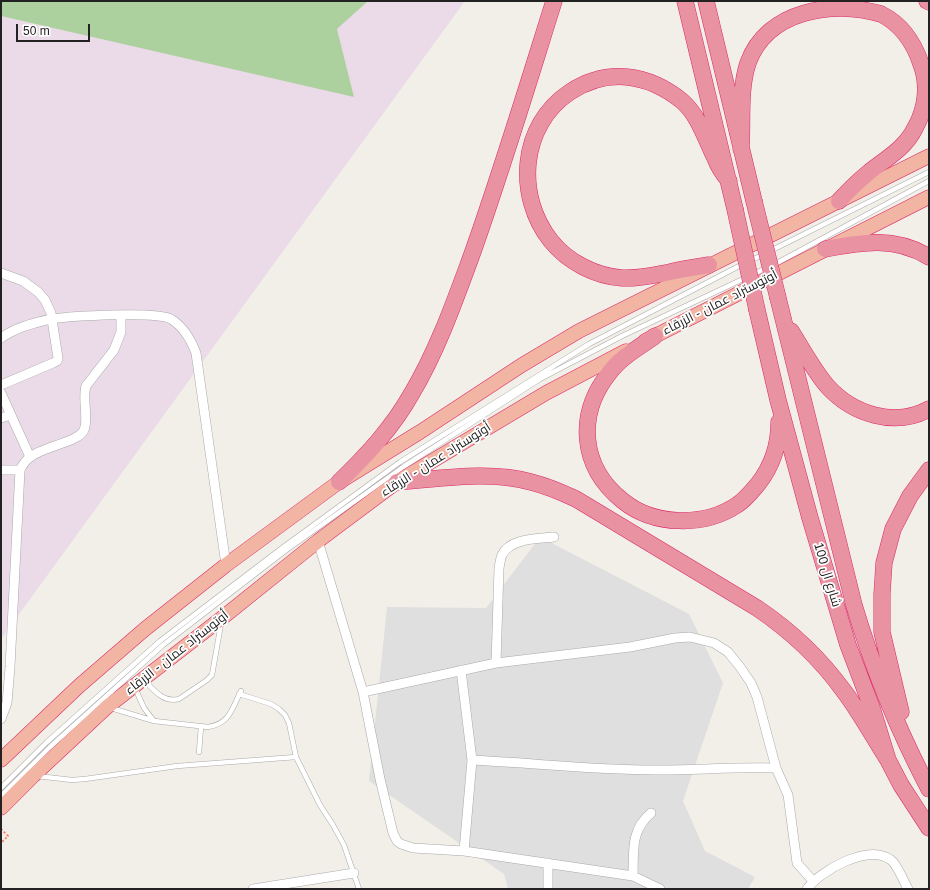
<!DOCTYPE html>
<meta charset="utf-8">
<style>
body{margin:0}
#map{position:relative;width:930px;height:890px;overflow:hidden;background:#f2efe9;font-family:Arial,sans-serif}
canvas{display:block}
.frame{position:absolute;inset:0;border:2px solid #222;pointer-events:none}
.scale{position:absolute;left:16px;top:24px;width:74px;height:18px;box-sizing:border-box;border:2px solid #222;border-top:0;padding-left:5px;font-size:12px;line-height:14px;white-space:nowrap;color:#222;-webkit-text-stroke:3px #fff;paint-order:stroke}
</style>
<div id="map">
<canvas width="930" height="890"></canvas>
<div class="frame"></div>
<div class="scale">50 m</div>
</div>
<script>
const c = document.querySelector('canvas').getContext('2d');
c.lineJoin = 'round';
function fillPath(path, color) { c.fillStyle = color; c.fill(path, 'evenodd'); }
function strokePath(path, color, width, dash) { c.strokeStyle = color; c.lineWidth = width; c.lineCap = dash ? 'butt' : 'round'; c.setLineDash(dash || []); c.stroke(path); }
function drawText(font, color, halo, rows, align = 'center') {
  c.font = font + ' Arial,Cairo,sans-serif'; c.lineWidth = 3.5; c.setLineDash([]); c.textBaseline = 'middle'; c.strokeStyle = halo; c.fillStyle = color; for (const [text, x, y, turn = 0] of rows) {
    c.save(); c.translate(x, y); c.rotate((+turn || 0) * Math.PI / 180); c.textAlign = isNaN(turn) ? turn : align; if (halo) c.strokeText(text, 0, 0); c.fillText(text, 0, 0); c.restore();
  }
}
const residential = new Path2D(`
 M 540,537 L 689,614 L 723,683 L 683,801 L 705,851 L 755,877 L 748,889 L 508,889 L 504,874 L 369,781 L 387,607 L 486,608 Z`);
const industrial = new Path2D(`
 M 1,1 L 465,1 L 1,639 Z`);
const forest = new Path2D(`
 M 1,1 L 368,1 L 337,29 L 354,97 L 1,16 Z`);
const path = new Path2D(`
 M 1,829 L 8,836 L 1,843`);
const service = new Path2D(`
 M 750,261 L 929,172
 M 144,680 C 154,690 163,703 179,699 L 207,680 L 212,675 L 221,624
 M 135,688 L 144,708 L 154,721
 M 239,694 L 271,704 L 279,709 L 285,715 L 289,723 L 296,757 L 320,805 L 333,825 L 344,845 L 359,889
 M 111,708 L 154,721 L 208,727 C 230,724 232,708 241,691
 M 199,752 L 201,727
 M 37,776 L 72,780 L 85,779 L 177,766 L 296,757
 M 1,788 L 47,742 L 160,641 L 282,548 L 400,462 L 589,344 L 743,264
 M 1,796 L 50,747 L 163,645 L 285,551 L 403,467 L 540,379 L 622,336 L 777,263 L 929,181`);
const minor = new Path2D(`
 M 1,273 L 23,281 L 38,292 L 45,300 L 51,313 L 58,358 L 57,361 L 53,363 L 1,385
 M 1,338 C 15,328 36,322 52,319 C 71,316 157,311 171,319 C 184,327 191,340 196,353 L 226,565
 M 1,393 L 30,457
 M 1,418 L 11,415
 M 1,470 L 20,470
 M 318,541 L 363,692 L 380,779 L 393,833 L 397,841 L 401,844 L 413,848 L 464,851 L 633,876 L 660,889
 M 496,663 L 499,568 C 500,564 500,559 502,555 C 510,538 538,539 554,537
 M 461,670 L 472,760 L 464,851
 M 363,692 L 496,663 L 630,647 L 675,638 L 690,637 L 714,643 L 728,652 L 740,667 L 751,683 L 757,697 L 776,768
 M 1,719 L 7,703 L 10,667 L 20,470 C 22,466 25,461 29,458 C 42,446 78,443 84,430 C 89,419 82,399 86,386 L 114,350 L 121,332 L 121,315
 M 472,760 C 533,763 594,770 654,770 C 695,770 735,767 776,768 L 788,795 L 797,863 L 813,881
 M 633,876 C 634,851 630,831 651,813
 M 253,889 L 354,873
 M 548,889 L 548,863
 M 807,889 C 821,870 869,843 891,860 C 897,864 904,882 908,889`);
const trunk = new Path2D(`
 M 645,341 L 929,197
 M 1,760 L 79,686 L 145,629 L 226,565 L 339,482 L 420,432 L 522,365 L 579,331 L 929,156
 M 1,808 L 33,776 L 107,707 L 222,618 L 318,541 L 397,482 L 546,393 L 626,351`);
const motorway = new Path2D(`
 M 685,1 L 735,209
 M 706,1 L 754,201
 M 927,1 L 929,2
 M 741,149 C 743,121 739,90 748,63 C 767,10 833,0 881,14 C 901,24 914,43 921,64 C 929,85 926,109 915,128 C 905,149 885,159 868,173 C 857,182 848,191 839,201
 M 825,249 C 862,242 895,236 929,257
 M 709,265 C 696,267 683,269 670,272 C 654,275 638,279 622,278 C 595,276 568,262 551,241 C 515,196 520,125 570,92 C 587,81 606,75 627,77 C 647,79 666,88 682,101 C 699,116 705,138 715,158 C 718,166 723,174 729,181
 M 778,298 L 854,605 C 873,669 898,730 929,789
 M 757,310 L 778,400 L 810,518 L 848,645 L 872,708 L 888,760 L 901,785 L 929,828
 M 791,331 C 803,350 814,371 828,387 C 853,414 895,428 929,409
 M 655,336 C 640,347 621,357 610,372 C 576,414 580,467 623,501 C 654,526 704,527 737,505 C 745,500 752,491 758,484 C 773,465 779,445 779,422
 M 339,482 C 367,455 393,427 412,393 C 437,351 454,303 471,257 C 501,173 527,87 554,1
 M 397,482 C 440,479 489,470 531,482 C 547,486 561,492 576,499 L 757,608 C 791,631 819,657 843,690 C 860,712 873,737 888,760
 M 901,712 L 882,632 L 882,594 L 884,563 L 893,529 L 910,496 L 929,470`);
const motorwayBridge = new Path2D(`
 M 754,201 L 778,298
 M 735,209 L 757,310`);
const streetNames = [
 ["أوتوستراد عمان - الزرقاء",720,303,-27],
 ["أوتوستراد عمان - الزرقاء",436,460,-32],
 ["شارع ال 100",827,575,73],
 ["أوتوستراد عمان - الزرقاء",177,653,-38]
];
fillPath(residential, '#e0dfdf');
fillPath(industrial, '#ebdbe8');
fillPath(forest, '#add19e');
strokePath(service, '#a9a9a9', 5.5);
strokePath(minor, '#a9a9a9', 10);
strokePath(trunk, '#dc2a67', 15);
strokePath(motorway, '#dc2a67', 17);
strokePath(path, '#fa8072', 2, [2, 2]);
strokePath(service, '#fff', 4.5);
strokePath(minor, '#fff', 9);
strokePath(trunk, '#f2b4a3', 14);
strokePath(motorway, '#e892a2', 16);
strokePath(motorwayBridge, '#dc2a67', 17, []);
strokePath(motorwayBridge, '#e892a2', 16);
drawText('13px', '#222', '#fff', streetNames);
</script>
